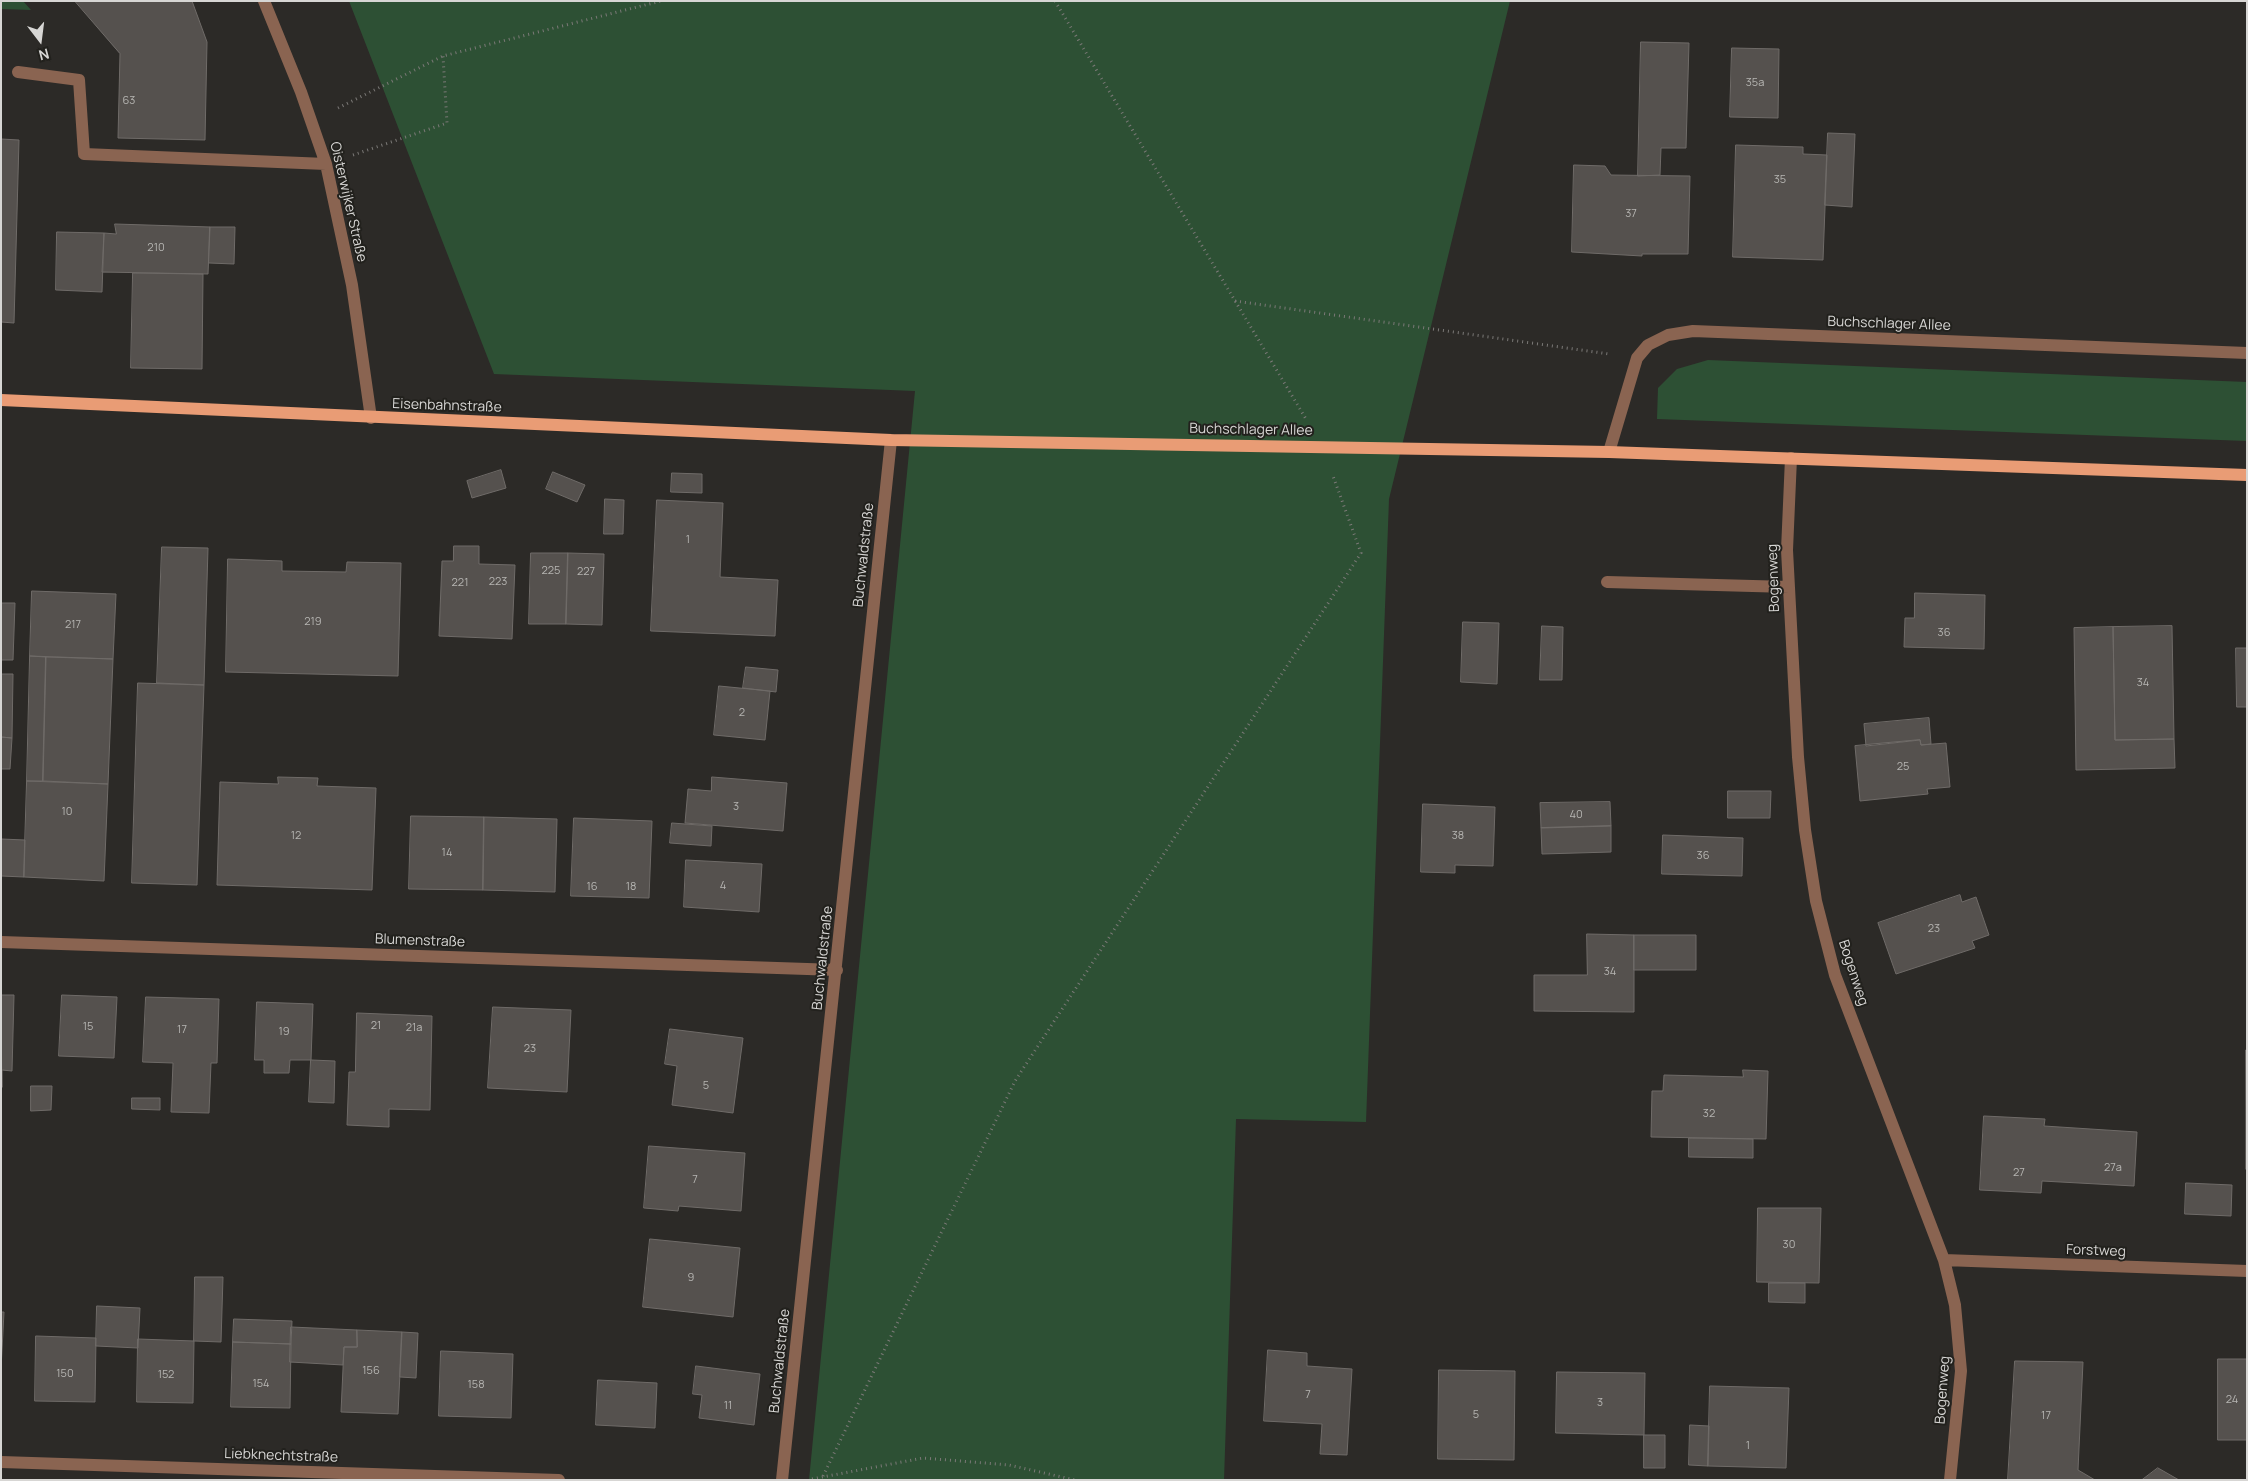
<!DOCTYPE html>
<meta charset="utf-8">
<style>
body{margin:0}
#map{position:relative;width:2248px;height:1481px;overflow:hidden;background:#2c2a27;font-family:Manrope,sans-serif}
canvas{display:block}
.frame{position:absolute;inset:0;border:2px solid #d7d6d4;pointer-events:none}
.north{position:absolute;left:15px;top:15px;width:50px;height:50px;-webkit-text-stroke:4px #22211d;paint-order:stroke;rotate:165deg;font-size:14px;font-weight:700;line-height:20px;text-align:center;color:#d7d6d4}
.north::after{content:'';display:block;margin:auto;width:18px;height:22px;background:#d7d6d4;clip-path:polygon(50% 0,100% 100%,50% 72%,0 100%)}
</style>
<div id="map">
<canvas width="2248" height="1481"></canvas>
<div class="frame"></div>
<div class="north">N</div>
</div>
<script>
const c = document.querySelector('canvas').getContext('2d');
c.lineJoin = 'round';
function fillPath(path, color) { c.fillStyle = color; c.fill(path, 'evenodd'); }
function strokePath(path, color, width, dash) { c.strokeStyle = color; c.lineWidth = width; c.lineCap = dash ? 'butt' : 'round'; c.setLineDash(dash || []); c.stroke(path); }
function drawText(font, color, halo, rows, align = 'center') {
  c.font = font + ' Manrope,sans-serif'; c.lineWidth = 4; c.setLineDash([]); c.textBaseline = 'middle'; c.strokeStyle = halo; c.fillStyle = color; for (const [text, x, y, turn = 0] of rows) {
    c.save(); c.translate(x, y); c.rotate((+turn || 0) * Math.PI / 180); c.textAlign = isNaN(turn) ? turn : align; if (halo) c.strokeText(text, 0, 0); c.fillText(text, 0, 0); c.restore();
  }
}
const green = new Path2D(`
 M 1,1 L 23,1 L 31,10 L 1,9 Z
 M 349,1 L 1510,1 L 1389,499 L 1366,1122 L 1236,1119 L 1224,1480 L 809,1480 L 915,391 L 494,374 Z
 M 1708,360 L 2247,382 L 2247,441 L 1657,419 L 1658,388 L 1677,369 Z`);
const building = new Path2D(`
 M 75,1 L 192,1 L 207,42 L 205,140 L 118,138 L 120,54 Z
 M 1641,42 L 1689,43 L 1686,148 L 1661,148 L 1660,175 L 1638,176 Z
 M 1732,48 L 1779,49 L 1778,118 L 1730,117 Z
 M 1828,133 L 1855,134 L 1852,207 L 1825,205 Z
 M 1,139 L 19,140 L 14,323 L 1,322 Z
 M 1736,145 L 1803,147 L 1803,154 L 1827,155 L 1823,260 L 1733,257 Z
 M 1574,165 L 1605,166 L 1611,175 L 1690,176 L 1688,254 L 1642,254 L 1642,256 L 1572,252 Z
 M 115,224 L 210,227 L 208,274 L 102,272 L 104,233 L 116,234 Z
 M 210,227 L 235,227 L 234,264 L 209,263 Z
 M 57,232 L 104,233 L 102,292 L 56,290 Z
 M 133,273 L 203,274 L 202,369 L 131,368 Z
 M 501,470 L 506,488 L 472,498 L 467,481 Z
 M 553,472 L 585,485 L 577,502 L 546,489 Z
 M 672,473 L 702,474 L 702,493 L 671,492 Z
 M 605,499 L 624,500 L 623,534 L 604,534 Z
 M 657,500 L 723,503 L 720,577 L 778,580 L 775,636 L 651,631 Z
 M 454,546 L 479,546 L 479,564 L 515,565 L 512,639 L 439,636 L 442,561 L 453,561 Z
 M 162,547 L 208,548 L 204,685 L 157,683 Z
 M 531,553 L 568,553 L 566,624 L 529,624 Z
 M 568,553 L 604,554 L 602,625 L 566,624 Z
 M 228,559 L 282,561 L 282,571 L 346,572 L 347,562 L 401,563 L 398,676 L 226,672 Z
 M 32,591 L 116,594 L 113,659 L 30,656 Z
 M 1915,593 L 1985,595 L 1984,649 L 1904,647 L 1905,618 L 1914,618 Z
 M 1,603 L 15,603 L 13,660 L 1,660 Z
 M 1463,622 L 1499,623 L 1497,684 L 1461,682 Z
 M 1542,626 L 1563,627 L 1562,680 L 1540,680 Z
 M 2172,626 L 2174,739 L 2115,740 L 2113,627 Z
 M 2113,627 L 2115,740 L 2174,739 L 2175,768 L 2076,770 L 2074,628 Z
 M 2236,648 L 2247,648 L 2247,707 L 2237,707 Z
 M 30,656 L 46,657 L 43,781 L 27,781 Z
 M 46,657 L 113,659 L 108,784 L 43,781 Z
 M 746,667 L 778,670 L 776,692 L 743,688 Z
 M 1,674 L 13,674 L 12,738 L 1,737 Z
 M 138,683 L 204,685 L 197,885 L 132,883 Z
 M 719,686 L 770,691 L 765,740 L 714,735 Z
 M 1929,718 L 1931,744 L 1921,745 L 1920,740 L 1866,746 L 1864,724 Z
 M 1,737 L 12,738 L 10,769 L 1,769 Z
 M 1920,740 L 1921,745 L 1946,743 L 1950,787 L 1927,789 L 1928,794 L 1860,801 L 1855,746 Z
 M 278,777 L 318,778 L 317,786 L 376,788 L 372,890 L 217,885 L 220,782 L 278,784 Z
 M 712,777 L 787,783 L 783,831 L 685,823 L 688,789 L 711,791 Z
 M 27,781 L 108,784 L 104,881 L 24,877 Z
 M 1728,791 L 1771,791 L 1770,818 L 1728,818 Z
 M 1610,802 L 1611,826 L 1541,828 L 1540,803 Z
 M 1423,804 L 1495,807 L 1493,866 L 1455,865 L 1455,873 L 1421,872 Z
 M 411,816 L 484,817 L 483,890 L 409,889 Z
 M 484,817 L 557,819 L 555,892 L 483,890 Z
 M 574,818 L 652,821 L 649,898 L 571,896 Z
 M 672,823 L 712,826 L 711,846 L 670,843 Z
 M 1611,826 L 1611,852 L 1542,854 L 1541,828 Z
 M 1663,835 L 1743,838 L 1742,876 L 1662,874 Z
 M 1,839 L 25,840 L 24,877 L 1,876 Z
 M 686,860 L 762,864 L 759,912 L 684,907 Z
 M 1960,895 L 1962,902 L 1976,897 L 1989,935 L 1972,941 L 1975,948 L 1896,974 L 1878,923 Z
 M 1587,934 L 1634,935 L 1634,1012 L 1534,1011 L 1534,975 L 1587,975 Z
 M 1634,935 L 1696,935 L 1696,970 L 1634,970 Z
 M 1,995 L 14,995 L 12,1071 L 2,1070 L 2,1087 Z
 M 62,995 L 117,997 L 114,1058 L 59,1056 Z
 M 146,997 L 219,999 L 217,1063 L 211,1063 L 209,1113 L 171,1112 L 173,1063 L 143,1062 Z
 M 257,1002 L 313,1004 L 311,1060 L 290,1060 L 289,1073 L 264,1073 L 264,1060 L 255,1060 Z
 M 493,1007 L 571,1010 L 567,1092 L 488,1088 Z
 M 357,1013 L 432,1016 L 430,1110 L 389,1109 L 389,1127 L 347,1125 L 349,1072 L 355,1072 Z
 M 670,1029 L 743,1038 L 733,1113 L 672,1105 L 677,1066 L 665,1064 Z
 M 2246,1050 L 2247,1050 L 2246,1169 Z
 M 311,1060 L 335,1061 L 334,1103 L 309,1102 Z
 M 1743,1070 L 1768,1071 L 1766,1139 L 1651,1137 L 1652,1091 L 1663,1091 L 1664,1075 L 1743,1077 Z
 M 31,1086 L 52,1086 L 51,1110 L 31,1111 Z
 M 132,1098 L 160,1098 L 160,1110 L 132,1109 Z
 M 1984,1116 L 2045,1119 L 2044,1126 L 2137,1132 L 2134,1186 L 2042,1181 L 2041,1193 L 1980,1190 Z
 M 1689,1138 L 1753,1139 L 1753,1158 L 1689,1157 Z
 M 649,1146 L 745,1153 L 741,1211 L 679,1206 L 678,1211 L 644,1208 Z
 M 2186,1183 L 2232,1185 L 2231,1216 L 2185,1214 Z
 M 1758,1208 L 1821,1208 L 1819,1283 L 1757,1282 Z
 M 650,1239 L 740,1248 L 733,1317 L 643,1307 Z
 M 195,1277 L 223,1277 L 221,1342 L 194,1341 Z
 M 1769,1283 L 1805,1283 L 1805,1303 L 1769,1302 Z
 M 97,1306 L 140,1308 L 138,1348 L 96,1346 Z
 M 1,1312 L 4,1312 L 1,1369 Z
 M 234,1319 L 292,1321 L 291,1344 L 233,1342 Z
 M 291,1327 L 357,1330 L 357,1347 L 344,1347 L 343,1365 L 290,1362 Z
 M 357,1330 L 402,1332 L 398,1414 L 341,1412 L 344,1347 L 357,1347 Z
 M 402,1332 L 418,1333 L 416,1378 L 400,1377 Z
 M 36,1336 L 96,1338 L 95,1402 L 35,1401 Z
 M 138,1339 L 194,1341 L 193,1403 L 137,1402 Z
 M 233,1342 L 291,1344 L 290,1408 L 231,1407 Z
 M 1268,1350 L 1307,1353 L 1307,1366 L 1352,1369 L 1347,1455 L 1320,1454 L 1322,1424 L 1264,1421 Z
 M 441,1351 L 513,1354 L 511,1418 L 439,1416 Z
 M 2218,1359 L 2247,1359 L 2247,1440 L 2218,1440 Z
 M 2015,1361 L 2083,1362 L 2078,1470 L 2095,1480 L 2008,1480 Z
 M 696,1366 L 760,1374 L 754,1425 L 699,1418 L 702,1395 L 693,1394 Z
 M 1439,1370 L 1515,1371 L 1514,1460 L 1438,1459 Z
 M 1557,1372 L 1645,1373 L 1644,1435 L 1556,1433 Z
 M 598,1380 L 657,1383 L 655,1428 L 596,1425 Z
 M 1710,1386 L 1789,1388 L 1786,1468 L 1708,1466 Z
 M 1690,1425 L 1709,1426 L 1708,1466 L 1689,1465 Z
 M 1644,1435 L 1665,1435 L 1665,1468 L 1644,1468 Z
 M 2158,1468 L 2179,1480 L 2142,1480 Z`);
const path = new Path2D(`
 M 1055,1 L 1306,419
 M 338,108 L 443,56 L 661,1
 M 353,155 L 447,123 L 443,56
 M 1235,301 L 1609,354
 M 823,1476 L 1015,1081 L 1361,553 L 1333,476
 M 812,1479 L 923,1458 L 1009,1465 L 1075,1480`);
const minor = new Path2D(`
 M 264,1 L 301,92 L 326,164 L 352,285 L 371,418
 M 18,72 L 79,80 L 84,154 L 326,164
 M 1609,452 L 1637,358 L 1648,345 L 1668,335 L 1693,331 L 2247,353
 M 1791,458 L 1787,550 L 1798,757 L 1805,830 L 1816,901 L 1835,975 L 1944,1260 L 1955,1305 L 1961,1371 L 1950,1480
 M 1607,582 L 1789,587
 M 1,942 L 837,970
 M 1944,1260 L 2247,1271
 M 1,1462 L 559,1480
 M 782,1480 L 891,440`);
const major = new Path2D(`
 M 1,400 L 891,440 L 1609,452 L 2247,475`);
const numberNames = [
 ["35a",1755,83],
 ["63",129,101],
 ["35",1780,180],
 ["37",1631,214],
 ["210",156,248],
 ["1",688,540],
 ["225",551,571],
 ["227",586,572],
 ["223",498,582],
 ["221",460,583],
 ["219",313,622],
 ["217",73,625],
 ["36",1944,633],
 ["34",2143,683],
 ["2",742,713],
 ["25",1903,767],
 ["3",736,807],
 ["10",67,812],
 ["40",1576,815],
 ["12",296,836],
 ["38",1458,836],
 ["14",447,853],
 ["36",1703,856],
 ["4",723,886],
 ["16",592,887],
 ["18",631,887],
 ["23",1934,929],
 ["34",1610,972],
 ["21",376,1026],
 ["15",88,1027],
 ["21a",414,1028],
 ["17",182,1030],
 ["19",284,1032],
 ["23",530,1049],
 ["5",706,1086],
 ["32",1709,1114],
 ["27a",2113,1168],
 ["27",2019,1173],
 ["7",695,1180],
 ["30",1789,1245],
 ["9",691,1278],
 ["156",371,1371],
 ["150",65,1374],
 ["152",166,1375],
 ["154",261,1384],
 ["158",476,1385],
 ["7",1308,1395],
 ["24",2232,1400],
 ["3",1600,1403],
 ["11",728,1406],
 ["5",1476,1415],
 ["17",2046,1416],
 ["1",1748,1446]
];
const streetNames = [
 ["Oisterwijker Straße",348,202,77],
 ["Buchschlager Allee",1889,324,2],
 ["Eisenbahnstraße",447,406,2],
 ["Buchschlager Allee",1251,430,1],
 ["Buchwaldstraße",864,555,-84],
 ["Bogenweg",1774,578,-92],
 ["Blumenstraße",420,941,2],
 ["Buchwaldstraße",823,958,-84],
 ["Bogenweg",1853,973,72],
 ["Forstweg",2096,1251,2],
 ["Buchwaldstraße",780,1361,-84],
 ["Bogenweg",1943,1390,-86],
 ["Liebknechtstraße",281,1456,2]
];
fillPath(green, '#2d5034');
fillPath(building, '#55514e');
strokePath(building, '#6f6b68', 1);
strokePath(path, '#7b7977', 3, [1, 4]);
strokePath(minor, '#8a6451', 12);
strokePath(major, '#e99c75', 12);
drawText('11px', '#b6b5b2', null, numberNames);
drawText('14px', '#d7d6d4', '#22211d', streetNames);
</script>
